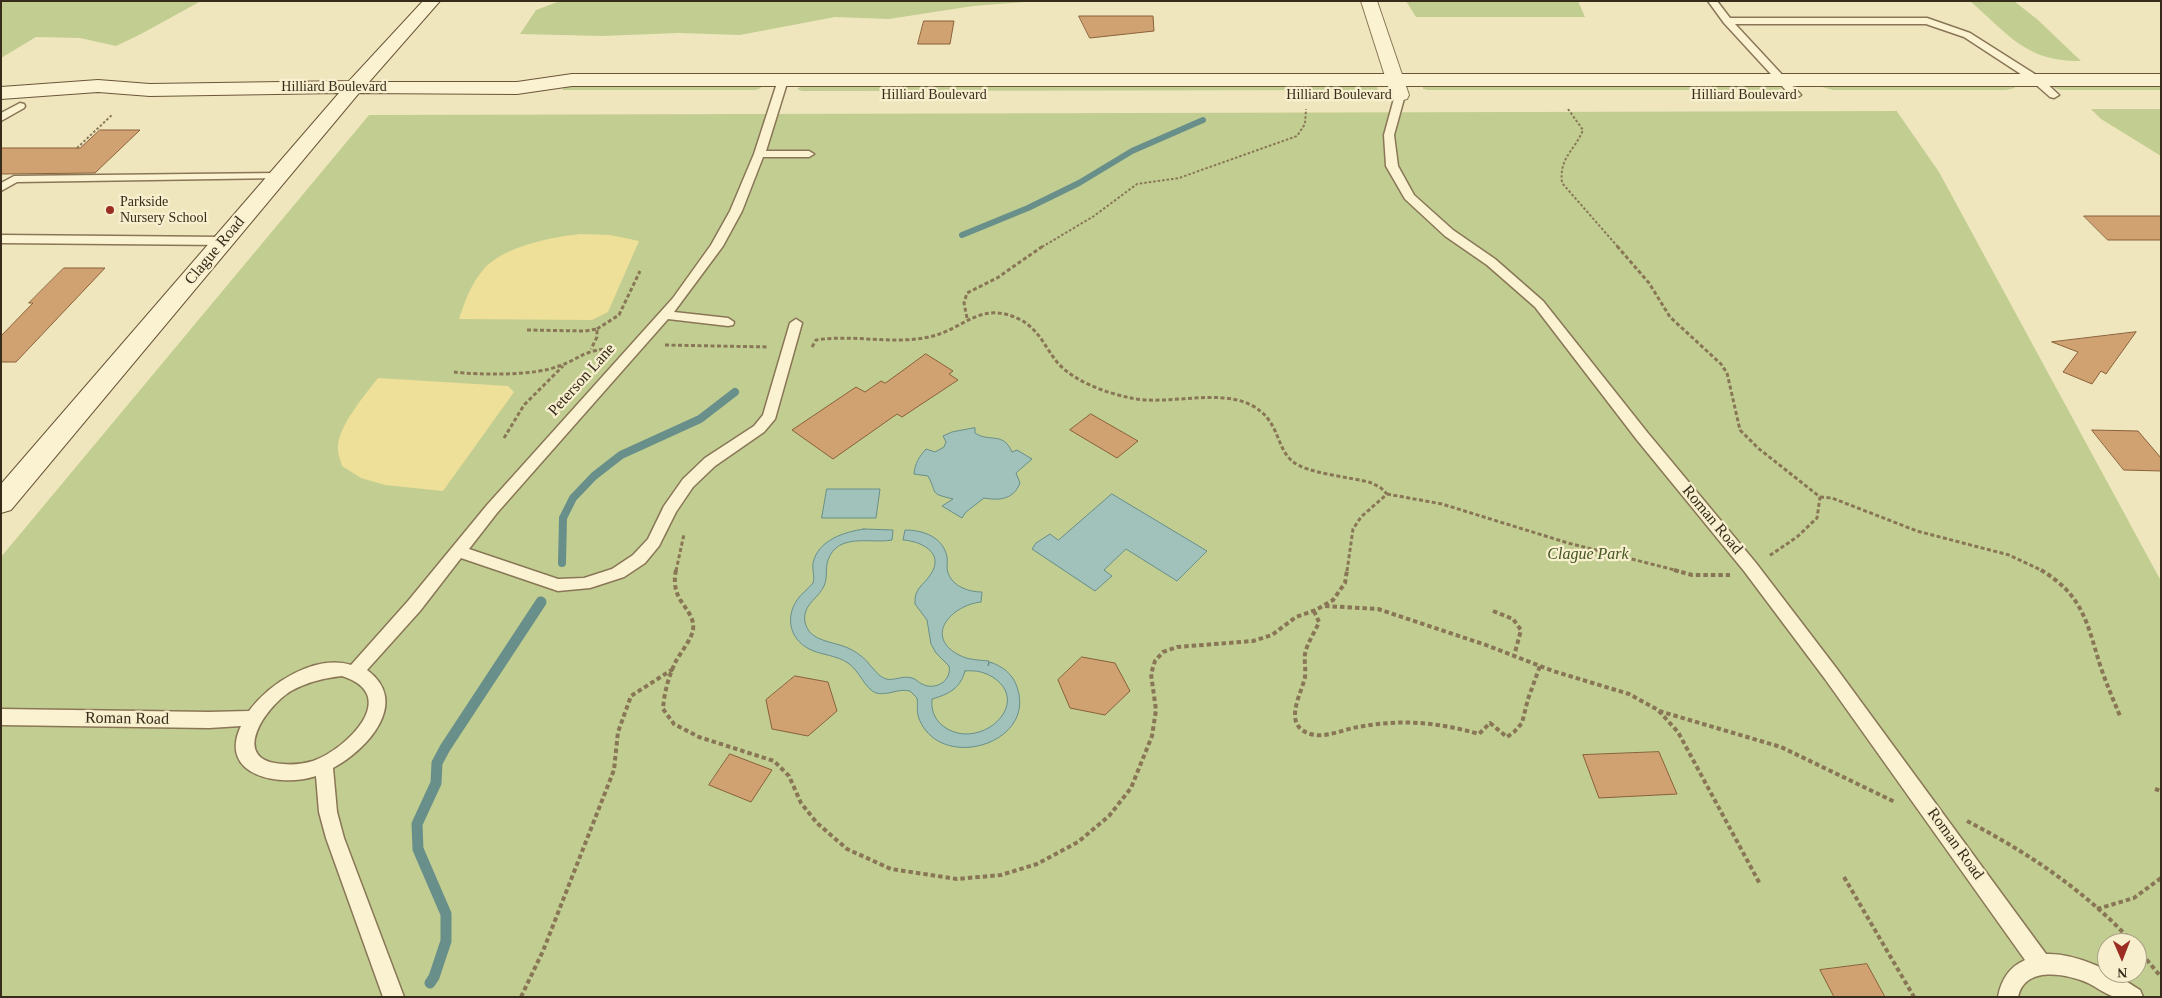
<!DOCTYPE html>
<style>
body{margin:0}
#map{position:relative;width:2162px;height:998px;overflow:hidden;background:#f0e6be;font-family:Georgia,serif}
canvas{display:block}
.frame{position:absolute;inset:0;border:2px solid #372b1b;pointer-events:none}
.north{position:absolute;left:2097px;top:933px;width:50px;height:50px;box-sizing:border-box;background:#f7efce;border:1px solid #aaa186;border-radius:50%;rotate:179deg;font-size:14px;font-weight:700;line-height:20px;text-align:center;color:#372b1b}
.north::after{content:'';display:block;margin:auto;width:18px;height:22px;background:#9b2d22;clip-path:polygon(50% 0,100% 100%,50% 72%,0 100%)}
</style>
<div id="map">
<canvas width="2162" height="998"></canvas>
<div class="frame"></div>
<div class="north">N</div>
</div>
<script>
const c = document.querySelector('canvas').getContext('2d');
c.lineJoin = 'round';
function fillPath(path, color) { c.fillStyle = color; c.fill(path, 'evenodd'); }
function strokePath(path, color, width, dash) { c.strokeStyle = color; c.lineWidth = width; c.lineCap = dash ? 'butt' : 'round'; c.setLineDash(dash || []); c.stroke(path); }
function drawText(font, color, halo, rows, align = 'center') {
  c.font = font + ' Georgia,serif'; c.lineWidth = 4.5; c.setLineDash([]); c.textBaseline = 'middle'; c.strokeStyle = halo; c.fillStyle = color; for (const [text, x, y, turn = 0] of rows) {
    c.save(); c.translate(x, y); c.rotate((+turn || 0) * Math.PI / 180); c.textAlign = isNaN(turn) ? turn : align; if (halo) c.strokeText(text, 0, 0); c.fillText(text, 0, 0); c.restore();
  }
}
const green = new Path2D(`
 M 1,1 L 201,1 L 141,34 L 116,46 L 80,38 L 36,37 L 1,58 Z
 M 560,1 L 1038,1 L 973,6 L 889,19 L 835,17 L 740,35 L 679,33 L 602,36 L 520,34 L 536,10 Z
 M 1406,1 L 1578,1 L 1585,17 L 1416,17 Z
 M 1970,1 L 2014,1 L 2038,20 L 2081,61 C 2026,62 2008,34 1970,1 Z
 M 567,85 L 760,85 L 761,88 L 756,90 L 562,90 Z
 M 803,85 L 1376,85 L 1378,90 L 802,91 L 797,89 Z
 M 1426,85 L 1775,85 L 1782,88 L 1778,90 L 1428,90 L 1423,89 L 1423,86 Z
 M 1815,85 L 2014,85 L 2015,88 L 2006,90 L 1833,90 Z
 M 2054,85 L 2161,85 L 2161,90 L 2061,90 L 2054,88 Z
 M 2091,109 L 2161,109 L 2161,156 L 2101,119 Z
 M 1896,110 L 1939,172 L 2161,581 L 2161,997 L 1,997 L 1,557 L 369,115 L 1896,111 ZM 2107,943 L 2137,943 L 2137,973 L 2107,973 Z`);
const sand = new Path2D(`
 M 580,234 L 610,235 L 639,241 L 608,312 L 592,320 L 459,319 C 465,301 471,284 483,270 C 502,247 551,237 580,234 Z
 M 378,378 L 508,386 L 514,392 L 443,491 L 385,485 L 361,478 L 342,466 C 341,461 338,455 338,450 C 336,428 365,395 378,378 Z`);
const water = new Path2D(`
 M 975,428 L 975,433 C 990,443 1003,431 1012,452 L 1017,450 L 1032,459 L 1016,473 L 1020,483 C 1014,499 1000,501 984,498 L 966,512 L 962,518 L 942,506 L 953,499 C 928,493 938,494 928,476 L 914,474 C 915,463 919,457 926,449 L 935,452 L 944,447 L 946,442 L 943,436 L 952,432 Z
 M 827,489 L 880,489 L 876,518 L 822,518 Z
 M 1112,494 L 1207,551 L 1177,581 L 1126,549 L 1104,570 L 1112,576 L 1095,591 L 1032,549 L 1036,543 L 1050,534 L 1058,540 Z
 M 864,529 L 893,530 L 892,540 C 871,544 838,532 828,560 C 825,569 828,577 824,586 C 818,599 802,605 805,622 C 809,642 833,641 848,648 C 855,651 865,658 869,664 C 875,670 878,676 886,679 C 895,681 903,675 912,678 C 916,679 918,682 922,684 C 935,691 952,681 949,666 L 936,653 L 931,644 L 927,620 L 915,604 C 914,588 923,586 931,574 C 945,552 920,541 903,540 L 905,530 C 920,530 940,535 946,553 C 948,558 947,563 947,568 C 949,585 967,592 982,592 L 981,602 C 952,605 923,636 959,655 C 968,660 979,660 989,661 L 988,666 L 990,662 C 1002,666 1013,674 1017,687 C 1037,743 943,772 920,721 C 916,713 918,706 917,698 L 910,691 C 898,688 888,696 876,693 C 865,689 859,670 848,663 C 836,655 821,655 809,649 C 790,639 785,618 797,600 C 801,594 808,589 813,583 C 815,577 812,570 813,563 C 818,540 844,532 864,529 ZM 965,671 C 976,670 985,672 994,678 C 1033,705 978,753 943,726 C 934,719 931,709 932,699 C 949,694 960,689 965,671 Z`);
const streamFar2 = new Path2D(`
 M 962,235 L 1028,208 L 1079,183 L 1132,151 L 1203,120`);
const streamFar1 = new Path2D(`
 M 562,563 L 563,518 L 573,498 L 594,476 L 621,455 L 700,419 L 735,392`);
const stream = new Path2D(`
 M 430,983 L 434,977 L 446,941 L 446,914 L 418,849 L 417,824 L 436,783 L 437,763 L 445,748 L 541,602`);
const building = new Path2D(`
 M 1079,16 L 1153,16 L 1154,31 L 1090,38 Z
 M 924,21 L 954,21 L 950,44 L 918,44 Z
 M 100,130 L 140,130 L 95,173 L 1,174 L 1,148 L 80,148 Z
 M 2084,216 L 2161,216 L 2161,240 L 2108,240 Z
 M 64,268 L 105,268 L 16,362 L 1,362 L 1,336 L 33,303 L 29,303 Z
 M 2136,332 L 2106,374 L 2101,371 L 2092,384 L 2063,372 L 2078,352 L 2052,342 Z
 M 926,354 L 953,371 L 949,374 L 958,380 L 902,417 L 897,414 L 833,459 L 792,430 L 856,387 L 865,392 L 881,381 L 885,383 Z
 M 1091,414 L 1138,441 L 1117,458 L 1070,430 Z
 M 2092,430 L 2138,431 L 2161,458 L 2161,471 L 2124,470 Z
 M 1082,657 L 1115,663 L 1130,691 L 1105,715 L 1070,708 L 1058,680 Z
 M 795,676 L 828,682 L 837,711 L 808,736 L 772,729 L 766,700 Z
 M 1659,752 L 1677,794 L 1599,798 L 1583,755 Z
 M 730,754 L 772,770 L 751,802 L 709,785 Z
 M 1867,964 L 1885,997 L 1834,997 L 1820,970 Z`);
const pathFar2 = new Path2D(`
 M 1568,109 L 1583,130 C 1574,152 1559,157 1562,183 L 1618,247
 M 77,148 L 113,114
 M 1042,247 L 1094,216 L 1137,184 L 1179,178 L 1297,136 L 1305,124 L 1306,109`);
const pathFar1 = new Path2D(`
 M 1617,246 L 1649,283 L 1670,317 L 1721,364 L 1727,373 L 1740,430 L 1758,448 L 1820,497 L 1817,518 L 1797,537 L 1769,556
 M 967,318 L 964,303 L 967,293 L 997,278 L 1043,246
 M 597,329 L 619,315 L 640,271
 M 527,330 L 585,331 L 597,329 L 597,337 L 591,349
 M 665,345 L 769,347
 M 812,347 L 816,340 C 853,334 892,345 929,337 C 964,330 980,299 1021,320 C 1039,330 1045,347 1057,362 C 1074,382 1107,393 1131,398 C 1168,406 1218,388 1251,405 C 1280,420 1275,446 1292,461 C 1307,474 1352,477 1372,483 L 1381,488 L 1387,494 L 1361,517 L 1353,529 L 1347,571
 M 454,372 C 480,375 535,376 559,366 C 579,359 583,351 606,349
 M 504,438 L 524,405 L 563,366
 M 1387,494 L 1442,504 L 1568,543 L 1679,571
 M 1820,497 L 1832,498 L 1917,531 L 2009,555 L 2043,571
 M 676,571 L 684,534`);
const path = new Path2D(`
 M 676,570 C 669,603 696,608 693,630 C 691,640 681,652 676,661 C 669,675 664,693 663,709 L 674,724 L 699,737 L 774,761 L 789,776 L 801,803 L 817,823 L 847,849 L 891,869 L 957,879 L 1001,875 L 1037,864 L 1078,842 L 1109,816 L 1131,788 L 1152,736 L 1156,710 L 1151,674 L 1155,661 L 1163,652 L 1177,647 L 1253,641 L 1272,635 L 1296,617 L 1316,610 L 1333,600 L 1345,583 L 1347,570
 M 1674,570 L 1692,575 L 1730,575
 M 2041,570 C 2083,595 2087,623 2100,665 C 2106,683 2113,699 2120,716
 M 1325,606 L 1378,609 L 1486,645 L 1553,671 L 1629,694 L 1658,710 L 1678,732 L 1760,884
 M 1314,611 L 1319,622 C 1315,632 1307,643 1305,654 C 1304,661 1306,669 1305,677 C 1302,692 1286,718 1302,730 C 1319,742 1340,730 1358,727 C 1401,719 1437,722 1479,734 L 1490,723 L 1507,737 L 1514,732 L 1522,723 L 1528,699 L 1540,666
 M 1493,611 L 1513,619 L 1521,630 L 1514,656
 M 1659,711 L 1781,747 L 1895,802
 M 2155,789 L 2161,791
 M 1967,821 C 2027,852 2087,892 2133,943
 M 1844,877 L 1914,997
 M 2097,909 L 2134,898 L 2161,878
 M 2137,948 L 2161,977
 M 521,997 L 543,951 L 614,770 L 618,732 L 631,696 L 673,669`);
const service = new Path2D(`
 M 1708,1 L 1717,1 L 1730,18 L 1927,18 L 1970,33 L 2041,78 L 2059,95 L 2054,98 L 2050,97 L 2033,82 L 1964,37 L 1926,24 L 1735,24 L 1801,95 L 1796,98 L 1792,97 L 1724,23 Z
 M 783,77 L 788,80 L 766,151 L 809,151 L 814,154 L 809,157 L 763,157 L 742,211 L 723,246 L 674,312 L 728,318 L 734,322 L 733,325 L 728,326 L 668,319 L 497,513 L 469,549 L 558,579 L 584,578 L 612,569 L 633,555 L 648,539 L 664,506 L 683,479 L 705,458 L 754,426 L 763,415 L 790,323 L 796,319 L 802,323 L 775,419 L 764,432 L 715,466 L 693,487 L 676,512 L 659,546 L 645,563 L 624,577 L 590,588 L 558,591 L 461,558 L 420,611 L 367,670 C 411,702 367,750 333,768 L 337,812 L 344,838 L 404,997 L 383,997 L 326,838 L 319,812 L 316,776 C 281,788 217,776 241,726 L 209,728 L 1,725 L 1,709 L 209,712 L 249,711 C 270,683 315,654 351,665 L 408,601 L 487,505 L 673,298 L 711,245 L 730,211 L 754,154 L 778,80 ZM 342,676 C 402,695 347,749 313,761 C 303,764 293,765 283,764 C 228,761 265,707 291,691 C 307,682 324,678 342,676 Z
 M 1400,92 L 1405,95 L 1394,135 L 1398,166 L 1414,195 L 1453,230 L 1495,259 L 1543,301 L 1647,432 L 1756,563 L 1837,669 L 2046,954 C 2079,953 2114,973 2140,990 L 2143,997 C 2134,997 2121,998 2112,996 C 2104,993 2096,987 2088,983 C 2067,974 2025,965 2018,997 L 1998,997 C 2001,980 2009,967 2025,960 L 1825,679 L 1744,571 L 1637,440 L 1535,307 L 1487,265 L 1445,236 L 1405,199 L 1386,166 L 1384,135 L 1395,95 Z
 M 20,103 L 24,104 L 25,106 L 24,108 L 1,121 L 1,113 Z
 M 278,173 L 284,176 L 282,178 L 17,182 L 1,191 L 1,183 L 14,176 Z
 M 1,235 L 224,237 L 230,241 L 224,245 L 1,243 Z`);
const minor = new Path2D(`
 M 1361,1 L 1377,1 L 1409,95 L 1407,99 L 1400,101 L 1393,99 L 1391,95 Z`);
const secondary = new Path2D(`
 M 423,1 L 440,1 L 369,82 L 517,82 L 572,74 L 2161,74 L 2161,86 L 572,86 L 517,94 L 359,93 L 11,510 L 1,513 L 1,484 L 339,93 L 150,96 L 98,92 L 1,99 L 1,87 L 98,80 L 150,84 L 349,81 Z`);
const markers = [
 [110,210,5,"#9b2d22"]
];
const farStreetnames = [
 ["Hilliard Boulevard",334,87],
 ["Hilliard Boulevard",934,95],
 ["Hilliard Boulevard",1339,95],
 ["Hilliard Boulevard",1744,95]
];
const farPoinames = [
 ["Parkside",120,202],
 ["Nursery School",120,218]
];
const streetNames = [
 ["Clague Road",215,251,-50],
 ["Peterson Lane",582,380,-48],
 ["Roman Road",1712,520,50],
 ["Roman Road",127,719,1],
 ["Roman Road",1955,844,54]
];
const parkNames = [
 ["Clague Park",1588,555]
];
fillPath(green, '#c2ce91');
fillPath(sand, '#eedf99');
fillPath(water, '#a1c1bb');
strokePath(water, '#688f89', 1);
strokePath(streamFar2, '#688f89', 6);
strokePath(streamFar1, '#688f89', 8);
strokePath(stream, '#688f89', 11);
fillPath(building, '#d0a271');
strokePath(building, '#89613a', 1);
strokePath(service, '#897656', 3);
strokePath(minor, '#897656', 2);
strokePath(secondary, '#6b5639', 2);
strokePath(pathFar2, '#897656', 2, [2.5, 2]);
strokePath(pathFar1, '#897656', 3, [4, 2.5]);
strokePath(path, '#897656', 4, [4.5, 3]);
fillPath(service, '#fbf2d1');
fillPath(minor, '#fbf2d1');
fillPath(secondary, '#fbf2d1');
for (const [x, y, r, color] of markers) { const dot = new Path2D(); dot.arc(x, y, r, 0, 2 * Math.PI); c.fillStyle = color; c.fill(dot); strokePath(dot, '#f7efce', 2); }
drawText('14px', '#372b1b', '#f7efce', farStreetnames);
drawText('14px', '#372b1b', '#f7efce', farPoinames, 'left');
drawText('16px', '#372b1b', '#f7efce', streetNames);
drawText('italic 16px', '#435521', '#f7efce', parkNames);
</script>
